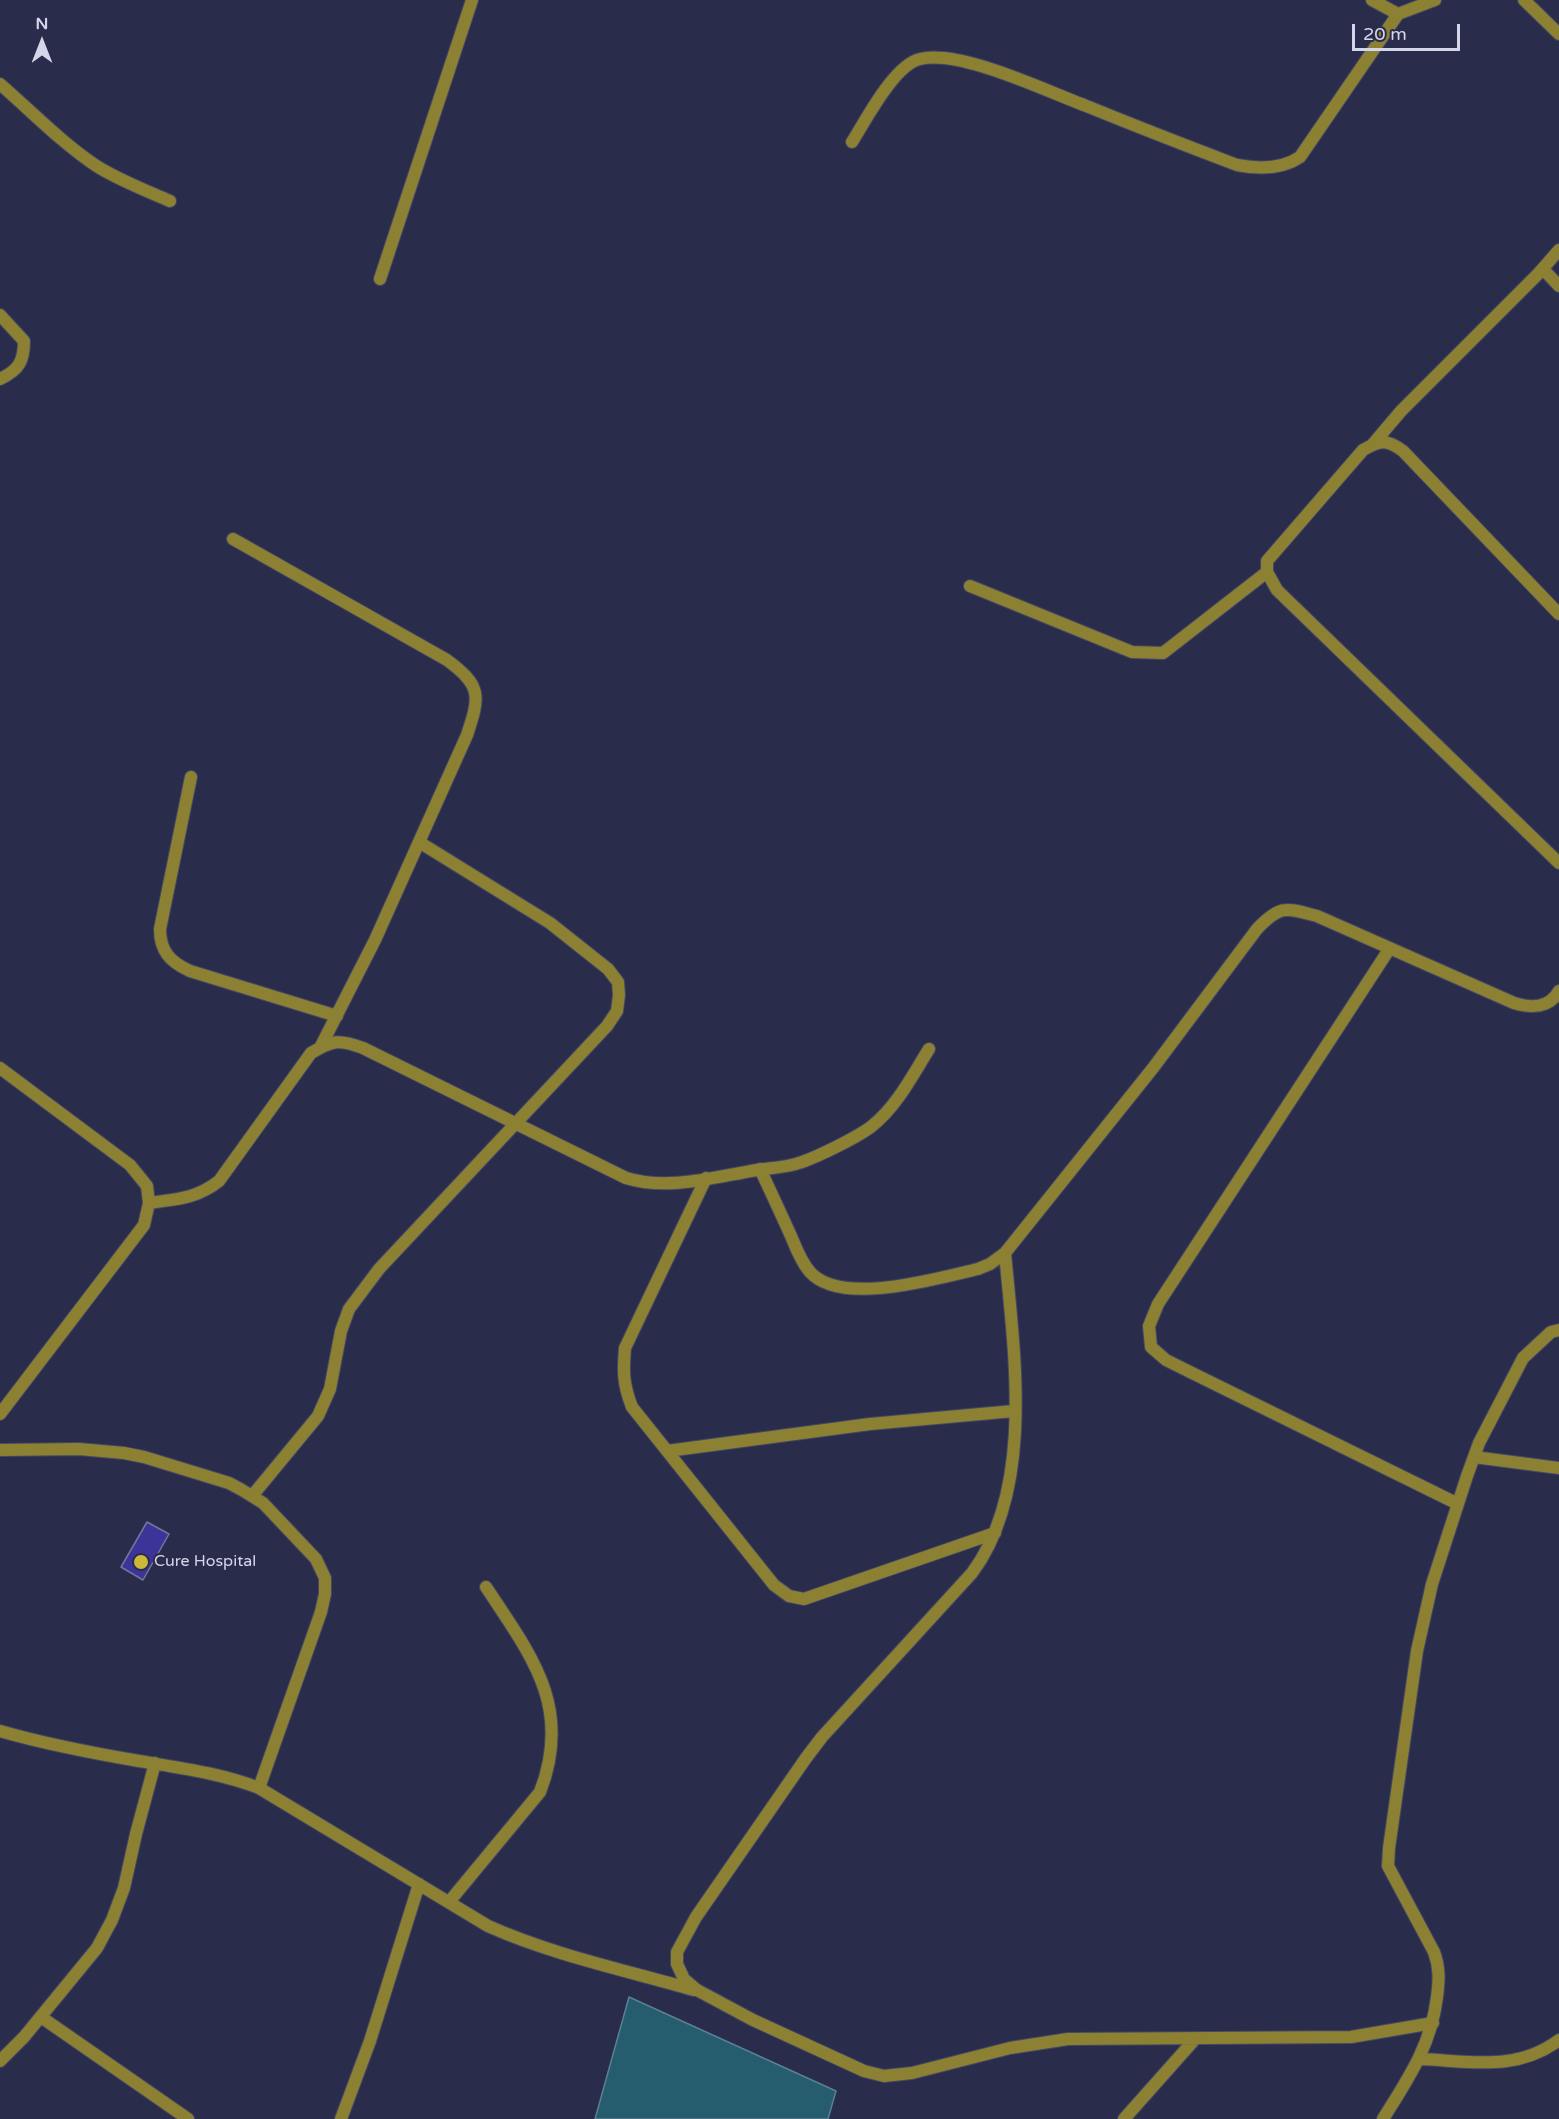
<!DOCTYPE html>
<style>
body{margin:0}
#map{position:relative;width:1559px;height:2119px;overflow:hidden;background:#2a2c4b;font-family:"Varela Round",sans-serif}
canvas{display:block}
.north{position:absolute;left:12px;top:12px;width:60px;height:60px;-webkit-text-stroke:4px #2a2c4b;paint-order:stroke;rotate:0deg;font-size:16px;font-weight:700;line-height:24px;text-align:center;color:#d4d6ea}
.north::after{content:'';display:block;margin:auto;width:21px;height:27px;background:#d4d6ea;clip-path:polygon(50% 0,100% 100%,50% 72%,0 100%)}
.scale{position:absolute;left:1352px;top:24px;width:108px;height:27px;box-sizing:border-box;border:3px solid #d4d6ea;border-top:0;padding-left:8px;font-size:18px;line-height:21px;white-space:nowrap;color:#d4d6ea;-webkit-text-stroke:4px #2a2c4b;paint-order:stroke}
</style>
<div id="map">
<canvas width="1559" height="2119"></canvas>
<div class="north">N</div>
<div class="scale">20 m</div>
</div>
<script>
const c = document.querySelector('canvas').getContext('2d');
c.lineJoin = 'round';
function fillPath(path, color) { c.fillStyle = color; c.fill(path, 'evenodd'); }
function strokePath(path, color, width, dash) { c.strokeStyle = color; c.lineWidth = width; c.lineCap = dash ? 'butt' : 'round'; c.setLineDash(dash || []); c.stroke(path); }
function drawText(font, color, halo, rows, align = 'center') {
  c.font = font + ' "Varela Round",sans-serif'; c.lineWidth = 4.5; c.setLineDash([]); c.textBaseline = 'middle'; c.strokeStyle = halo; c.fillStyle = color; for (const [text, x, y, turn = 0] of rows) {
    c.save(); c.translate(x, y); c.rotate((+turn || 0) * Math.PI / 180); c.textAlign = isNaN(turn) ? turn : align; if (halo) c.strokeText(text, 0, 0); c.fillText(text, 0, 0); c.restore();
  }
}
const water = new Path2D(`
 M 629,1997 L 836,2091 L 828,2119 L 595,2119 Z`);
const building = new Path2D(`
 M 147,1522 L 169,1534 L 143,1580 L 121,1567 Z`);
const street = new Path2D(`
 M 1372,0 L 1398,14
 M 1524,0 L 1559,34
 M 0,84 C 31,111 61,142 95,165 C 118,180 145,190 170,201
 M 852,142 C 866,120 894,65 920,59 C 961,49 1048,92 1089,107 C 1138,127 1187,146 1237,165 C 1258,169 1281,170 1300,157 L 1398,14 L 1435,0
 M 1538,274 L 1559,250
 M 380,279 L 472,0
 M 0,315 L 24,341 C 24,361 19,370 0,379
 M 1373,444 L 1401,411 L 1543,269 L 1559,286
 M 233,539 L 447,660 C 482,686 480,696 467,735 L 375,940 L 321,1046
 M 970,586 L 1132,652 L 1163,653 L 1267,572
 M 1559,614 L 1403,451 C 1387,439 1380,440 1363,450 L 1267,561 L 1267,572 L 1277,590 L 1559,863
 M 191,777 L 160,929 C 160,951 170,962 190,971 L 337,1016
 M 1390,948 L 1158,1304 L 1149,1326 L 1151,1347 L 1166,1360 L 1182,1368 L 1458,1504
 M 0,1068 L 130,1165 L 147,1186 L 149,1203 L 144,1225 L 0,1414
 M 760,1169 C 771,1192 781,1214 791,1236 C 796,1248 801,1262 810,1272 C 841,1307 938,1278 978,1269 L 990,1264 L 1005,1253 L 1153,1068 L 1257,929 C 1281,904 1286,908 1317,916 L 1514,1003 C 1531,1008 1549,1009 1559,991
 M 706,1178 L 625,1348 C 623,1372 623,1384 632,1407 L 774,1585 L 789,1596 L 804,1599 L 995,1533
 M 149,1203 C 176,1199 196,1199 219,1181 L 311,1053 C 333,1040 339,1039 363,1048 L 626,1178 C 668,1191 714,1177 757,1170 C 772,1168 789,1167 802,1162 C 819,1156 858,1137 872,1126 C 897,1106 912,1076 929,1049
 M 1005,1253 C 1014,1352 1035,1488 972,1573 L 822,1737 L 806,1758 L 696,1917 L 677,1952 L 677,1964 L 684,1979 L 697,1990 L 753,2020 L 864,2071 L 884,2076 L 912,2073 L 1010,2048 L 1068,2039 L 1351,2037 L 1433,2023
 M 0,1450 L 79,1449 L 124,1453 L 144,1457 L 229,1483 L 242,1490 L 263,1503 L 316,1559 L 325,1578 L 325,1594 L 321,1612 L 259,1788
 M 667,1451 L 870,1424 L 1014,1411
 M 1474,1457 L 1559,1468
 M 252,1496 L 318,1416 L 330,1389 L 341,1331 L 349,1309 L 379,1269 L 607,1026 L 617,1011 L 619,995 L 618,982 L 608,969 L 550,923 L 419,842
 M 0,1731 C 45,1744 92,1753 139,1761 C 180,1768 220,1773 259,1788 L 488,1926 C 553,1955 625,1970 694,1990
 M 449,1902 L 540,1792 C 573,1707 531,1655 486,1587
 M 41,2017 L 188,2119
 M 1420,2059 C 1471,2061 1516,2072 1559,2040
 M 0,2061 L 24,2037 L 97,1948 L 112,1920 L 124,1888 L 136,1834 L 155,1763
 M 341,2119 L 370,2041 L 419,1884
 M 1124,2119 L 1196,2038
 M 1383,2119 C 1408,2079 1431,2046 1437,1997 C 1439,1981 1440,1968 1434,1952 L 1388,1866 L 1389,1848 L 1417,1651 L 1432,1584 L 1467,1476 L 1479,1443 L 1523,1358 L 1551,1332 L 1559,1330`);
const markers = [
 [141,1562,8,"#cdb938"]
];
const poiNames = [
 ["Cure Hospital",154,1562]
];
fillPath(water, '#265d6e');
strokePath(water, '#5a8193', 1.5);
fillPath(building, '#3d349a');
strokePath(building, '#72769a', 1.5);
strokePath(street, '#454764', 14);
strokePath(street, '#8c8033', 12);
for (const [x, y, r, color] of markers) { const dot = new Path2D(); dot.arc(x, y, r, 0, 2 * Math.PI); c.fillStyle = color; c.fill(dot); strokePath(dot, '#2a2c4b', 2); }
drawText('16px', '#d4d6ea', '#2a2c4b', poiNames, 'left');
</script>
